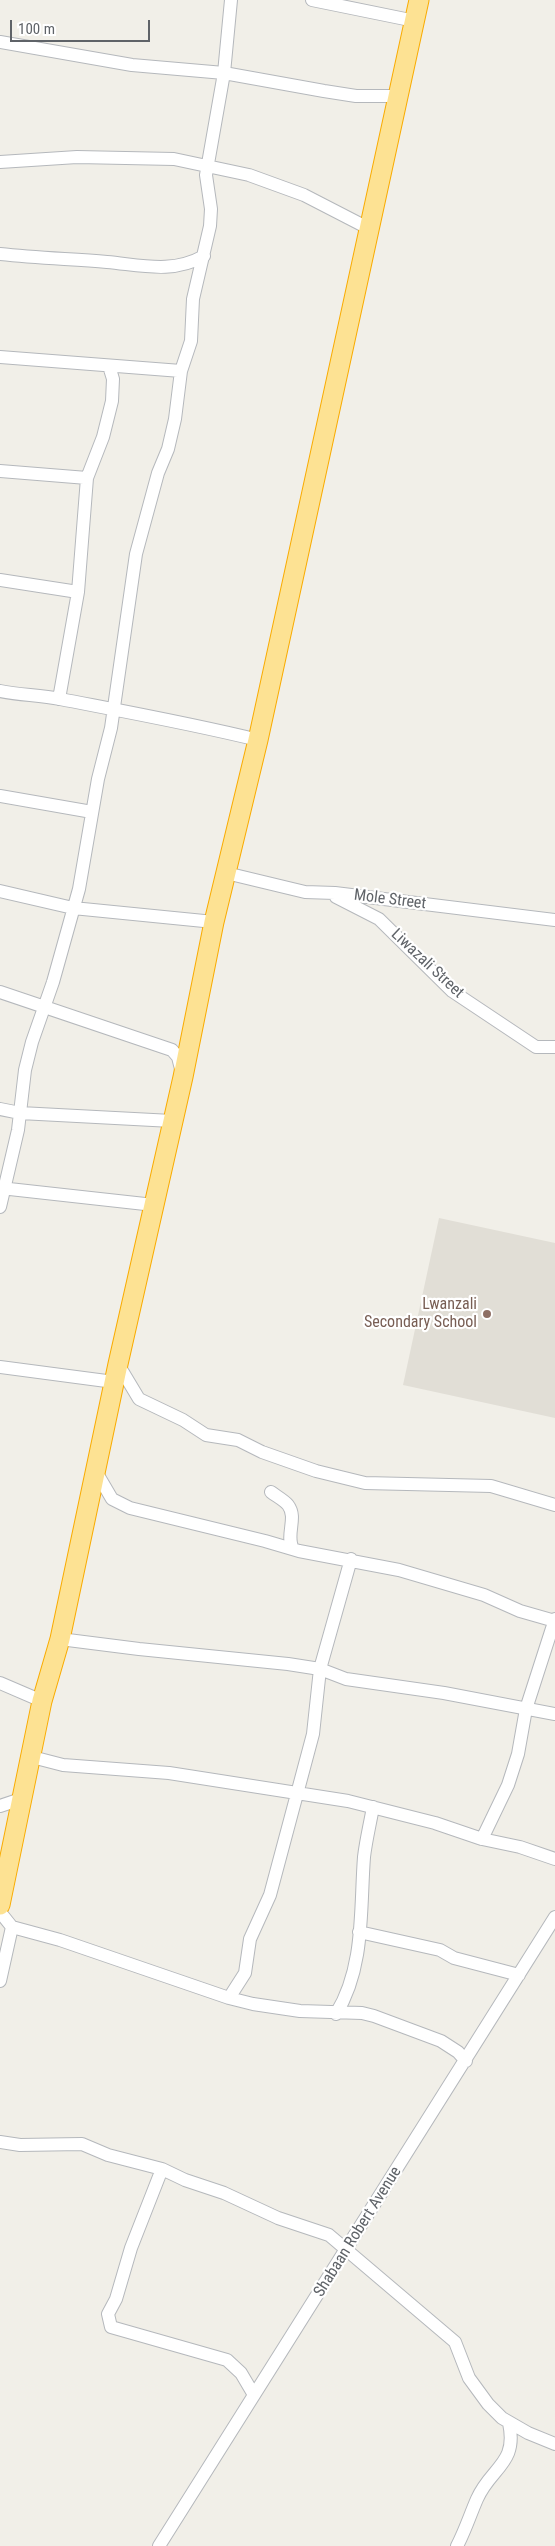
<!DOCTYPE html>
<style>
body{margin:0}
#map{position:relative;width:555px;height:2546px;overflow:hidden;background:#f1efe8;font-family:"Roboto Condensed",sans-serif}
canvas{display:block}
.scale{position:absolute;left:10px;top:20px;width:140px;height:22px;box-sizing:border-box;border:2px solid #5f6368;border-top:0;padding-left:6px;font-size:15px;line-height:18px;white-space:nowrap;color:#5f6368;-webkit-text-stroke:4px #fff;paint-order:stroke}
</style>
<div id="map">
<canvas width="555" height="2546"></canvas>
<div class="scale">100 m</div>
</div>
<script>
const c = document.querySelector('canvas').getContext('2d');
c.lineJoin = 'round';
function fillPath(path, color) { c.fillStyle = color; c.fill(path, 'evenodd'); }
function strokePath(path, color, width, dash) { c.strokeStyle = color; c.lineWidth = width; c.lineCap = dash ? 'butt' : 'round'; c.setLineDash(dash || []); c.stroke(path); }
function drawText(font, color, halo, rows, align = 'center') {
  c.font = font + ' "Roboto Condensed",sans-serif'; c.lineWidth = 4.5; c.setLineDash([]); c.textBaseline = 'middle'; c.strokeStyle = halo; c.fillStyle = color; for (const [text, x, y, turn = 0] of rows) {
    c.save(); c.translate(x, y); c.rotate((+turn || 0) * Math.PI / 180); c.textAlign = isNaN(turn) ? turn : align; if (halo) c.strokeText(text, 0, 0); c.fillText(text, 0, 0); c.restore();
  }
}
const education = new Path2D(`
 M 439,1218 L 555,1243 L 555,1418 L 403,1385 Z`);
const minor = new Path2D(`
 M 312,0 L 415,21
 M 0,42 L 132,65 L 224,73 L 324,91 L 356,96 L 397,96
 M 0,162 L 77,157 L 174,159 L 249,175 L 304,195 L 368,228
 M 0,254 C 36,258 71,259 107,262 C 141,265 172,274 204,256
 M 0,357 L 181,371
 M 0,471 L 87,478
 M 0,580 L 78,592
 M 0,691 C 20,695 40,695 60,699 C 127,712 193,724 258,740
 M 59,699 L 78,592 L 87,478 L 103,437 L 112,401 L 113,379 L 109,366
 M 0,796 L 92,812
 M 226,873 L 305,892 L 335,893 L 555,920
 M 0,891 L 73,908 L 214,922
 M 336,897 L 379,919 L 452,991 L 536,1047 L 555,1047
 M 0,992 L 172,1050 L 178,1057 L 182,1073
 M 0,1109 L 20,1113 L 172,1121
 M 0,1188 L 154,1205
 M 0,1207 L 18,1130 L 25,1070 L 32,1042 L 53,982 L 79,889 L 98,779 L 111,728 L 136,554 L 158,473 L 168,449 L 175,419 L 181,371 L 191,341 L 193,299 L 210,226 L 211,209 L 206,175 L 224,73 L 231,0
 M 118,1364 L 139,1399 L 183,1420 L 206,1435 L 238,1440 L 262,1452 L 316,1471 L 365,1483 L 491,1486 L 555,1505
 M 0,1367 L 114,1382
 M 95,1470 L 112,1499 L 130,1508 L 265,1541 L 299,1551 L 399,1570 L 484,1595 L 520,1611 L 555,1621
 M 271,1492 C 276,1496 284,1500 288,1505 C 298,1518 285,1535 293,1549
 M 60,1639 L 139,1649 L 288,1664 L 320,1669 L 346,1679 L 444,1693 L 555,1714
 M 0,1683 L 42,1701
 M 32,1757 L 63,1765 L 169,1773 L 348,1801 L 435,1823 L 482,1839 L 520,1847 L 555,1859
 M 0,1806 L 24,1798
 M 482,1839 L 508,1785 L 518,1754 L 526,1709 L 555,1619
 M 0,1912 L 12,1927 L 60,1940 L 229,1998 L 253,2004 L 300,2011 L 362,2013 L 374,2016 L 441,2041 L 458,2052 L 466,2061
 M 359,1932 L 440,1950 L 454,1958 L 519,1975
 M 0,1981 L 12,1927
 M 229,1998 L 245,1973 L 250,1939 L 270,1895 L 313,1734 L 320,1669 L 351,1559
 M 336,2014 C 365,1967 360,1909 364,1857 C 366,1840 370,1824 373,1807
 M 0,2142 L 20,2145 L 82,2144 L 108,2155 L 162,2169 L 185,2180 L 224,2193 L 278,2218 L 329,2235 L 455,2342 L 469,2378 L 488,2404 L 502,2418 L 528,2433 L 555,2444
 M 162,2169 L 131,2248 L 116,2299 L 108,2314 L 111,2327 L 227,2360 L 241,2373 L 254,2395
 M 159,2546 L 555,1917
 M 457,2546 C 465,2531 470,2515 477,2499 C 491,2467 518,2464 509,2423`);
const highway = new Path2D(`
 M 0,1905 L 42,1701 L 60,1639 L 118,1364 L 183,1077 L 214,922 L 258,740 L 419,0`);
const markers = [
 [487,1314,5,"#8d6e63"]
];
const streetNames = [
 ["Mole Street",390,900,7],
 ["Liwazali Street",427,964,43],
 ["Shabaan Robert Avenue",358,2232,-58]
];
const educationNames = [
 ["Lwanzali",477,1305],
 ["Secondary School",477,1323]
];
fillPath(education, '#e1ded6');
strokePath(minor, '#b5b8bc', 14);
strokePath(highway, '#f9ab00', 21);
strokePath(minor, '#fff', 12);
strokePath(highway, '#fde293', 19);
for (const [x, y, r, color] of markers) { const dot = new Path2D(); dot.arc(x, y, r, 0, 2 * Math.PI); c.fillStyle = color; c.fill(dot); strokePath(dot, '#fff', 2); }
drawText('16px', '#5f6368', '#fff', streetNames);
drawText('16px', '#785e54', '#fff', educationNames, 'right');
</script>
